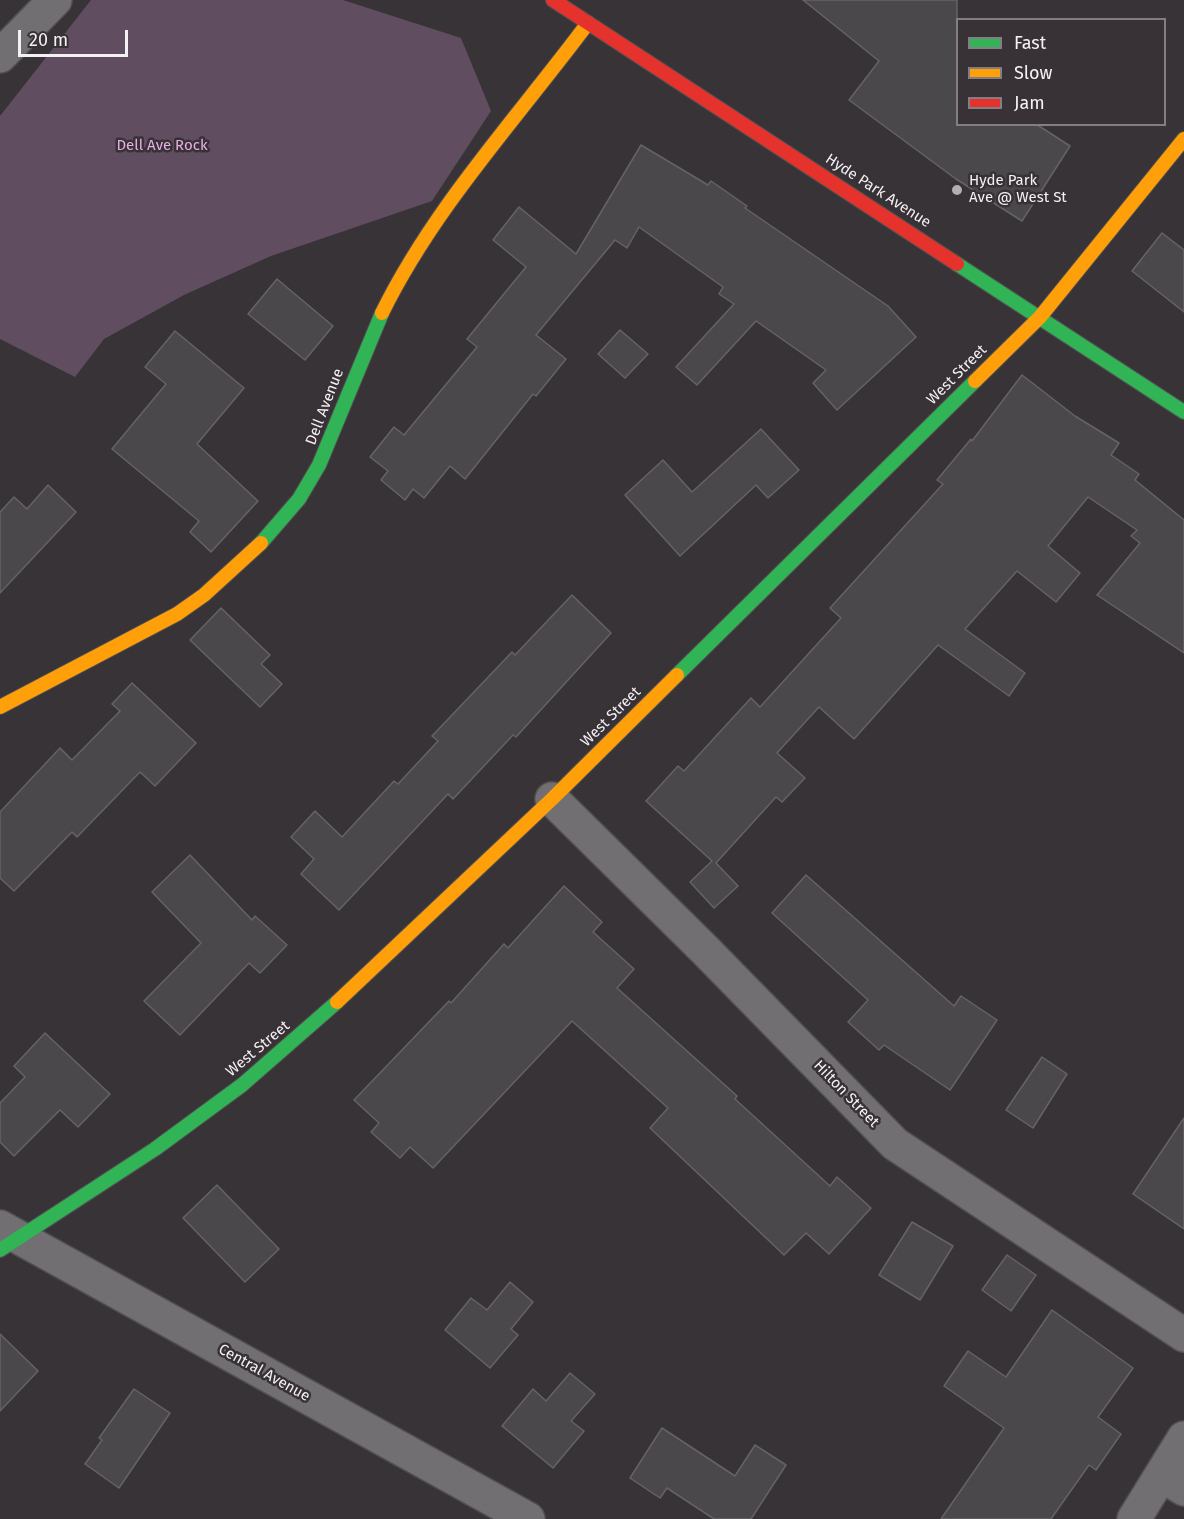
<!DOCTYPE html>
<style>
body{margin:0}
#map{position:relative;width:1184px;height:1519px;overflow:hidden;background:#373336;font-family:"Fira Sans",sans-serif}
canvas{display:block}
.legend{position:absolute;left:956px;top:18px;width:210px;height:108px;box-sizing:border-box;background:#383237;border:2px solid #837e83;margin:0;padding:8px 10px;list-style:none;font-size:18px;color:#f4f1f4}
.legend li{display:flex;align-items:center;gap:12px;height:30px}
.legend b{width:30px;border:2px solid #837e83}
.scale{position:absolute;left:18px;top:30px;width:110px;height:27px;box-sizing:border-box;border:3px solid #f4f1f4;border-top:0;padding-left:8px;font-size:18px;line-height:21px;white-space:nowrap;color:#f4f1f4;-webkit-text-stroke:4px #383237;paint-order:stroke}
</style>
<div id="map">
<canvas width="1184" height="1519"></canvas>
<ul class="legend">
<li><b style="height:8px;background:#30b455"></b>Fast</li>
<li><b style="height:8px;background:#ff9f0a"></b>Slow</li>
<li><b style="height:8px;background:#e5322d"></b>Jam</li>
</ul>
<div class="scale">20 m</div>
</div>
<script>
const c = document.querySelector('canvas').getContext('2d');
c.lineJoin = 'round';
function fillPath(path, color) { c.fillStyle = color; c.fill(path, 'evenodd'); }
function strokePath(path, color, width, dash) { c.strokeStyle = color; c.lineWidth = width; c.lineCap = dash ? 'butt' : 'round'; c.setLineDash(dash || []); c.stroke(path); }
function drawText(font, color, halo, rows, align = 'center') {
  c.font = font + ' "Fira Sans",sans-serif'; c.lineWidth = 5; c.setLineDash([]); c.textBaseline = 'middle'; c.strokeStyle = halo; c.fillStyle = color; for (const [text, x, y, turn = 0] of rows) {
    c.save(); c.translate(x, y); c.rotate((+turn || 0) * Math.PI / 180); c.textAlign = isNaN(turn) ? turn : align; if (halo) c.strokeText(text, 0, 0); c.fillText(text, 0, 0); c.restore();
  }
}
const green = new Path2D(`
 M 91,0 L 343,0 L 461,38 L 491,111 L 432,201 L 271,256 L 184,295 L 104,339 L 75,377 L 0,339 L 0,116 Z`);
const building = new Path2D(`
 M 803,0 L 957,0 L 957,124 L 1036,124 L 1070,146 L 1022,221 L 956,179 L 849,100 L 879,61 Z
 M 641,145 L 708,185 L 711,181 L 747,206 L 745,208 L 888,306 L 916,337 L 837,410 L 813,383 L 826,370 L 756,321 L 697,385 L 676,367 L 734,304 L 719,294 L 723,287 L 639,227 L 627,248 L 615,240 L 536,335 L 566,359 L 536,396 L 533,394 L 465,479 L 450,466 L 424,498 L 413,489 L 405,500 L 381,480 L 388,471 L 370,457 L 394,427 L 404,435 L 477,347 L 467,339 L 526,267 L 493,240 L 519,207 L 576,254 Z
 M 1162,233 L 1184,250 L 1184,312 L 1132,271 Z
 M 277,279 L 333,326 L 305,360 L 248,314 Z
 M 620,330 L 648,354 L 625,378 L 598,354 Z
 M 175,331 L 244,388 L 197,444 L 258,501 L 211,552 L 190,532 L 199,521 L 112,449 L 166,384 L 145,367 Z
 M 1022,375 L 1075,416 L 1119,443 L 1111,455 L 1139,474 L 1135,480 L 1184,520 L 1184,653 L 1097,595 L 1140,543 L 1131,536 L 1137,530 L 1088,497 L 1048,546 L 1080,573 L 1056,602 L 1017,571 L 965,629 L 1025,673 L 1009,696 L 938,645 L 854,739 L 819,707 L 777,753 L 805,778 L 782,802 L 776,797 L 716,863 L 738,886 L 714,908 L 690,882 L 712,861 L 646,801 L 678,766 L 684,771 L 751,698 L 760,707 L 841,618 L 830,608 L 943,484 L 937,480 L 971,439 L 972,441 Z
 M 761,429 L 799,470 L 768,498 L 756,485 L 680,556 L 625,495 L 663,460 L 692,492 Z
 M 48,485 L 76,512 L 0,593 L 0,512 L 14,497 L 27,509 Z
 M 572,595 L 611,633 L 516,737 L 513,735 L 453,799 L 448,794 L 339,910 L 301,874 L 314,859 L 291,837 L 315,811 L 342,837 L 394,781 L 398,784 L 438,741 L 432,736 L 512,652 L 515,655 Z
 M 221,608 L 270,655 L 261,664 L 282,684 L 260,707 L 190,640 Z
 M 132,683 L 196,743 L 155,786 L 140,772 L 77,837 L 72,832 L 14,891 L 0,878 L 0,812 L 60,748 L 72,760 L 120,711 L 112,704 Z
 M 190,855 L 252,920 L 255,916 L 287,945 L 260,973 L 249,963 L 180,1035 L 144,1001 L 201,943 L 152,892 Z
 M 806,875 L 954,1006 L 961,996 L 997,1020 L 950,1090 L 884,1045 L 879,1050 L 848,1022 L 868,1000 L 772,913 Z
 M 564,886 L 602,922 L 593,932 L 634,969 L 617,988 L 737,1096 L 735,1099 L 830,1186 L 837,1177 L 871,1208 L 829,1254 L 806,1233 L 784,1255 L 650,1128 L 668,1108 L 572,1021 L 433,1168 L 410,1147 L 400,1158 L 371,1132 L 379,1123 L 354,1100 L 449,1001 L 451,1003 L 504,944 L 508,948 Z
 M 45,1033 L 110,1094 L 78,1127 L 60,1110 L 14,1156 L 0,1142 L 0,1103 L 25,1077 L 14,1066 Z
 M 1042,1057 L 1067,1074 L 1033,1128 L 1006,1110 Z
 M 1184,1118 L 1184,1229 L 1133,1194 Z
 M 217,1185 L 279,1249 L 245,1282 L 183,1218 Z
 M 912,1222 L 953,1246 L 920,1300 L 879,1275 Z
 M 1007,1255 L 1036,1275 L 1011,1311 L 982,1290 Z
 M 510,1282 L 533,1302 L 511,1329 L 518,1335 L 490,1368 L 445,1330 L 471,1298 L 487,1310 Z
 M 1052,1310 L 1133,1368 L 1098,1417 L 1121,1434 L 1096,1470 L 1089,1465 L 1051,1519 L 941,1519 L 1004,1428 L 944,1386 L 968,1351 L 1006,1377 Z
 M 0,1334 L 38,1371 L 0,1411 Z
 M 570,1373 L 595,1394 L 571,1421 L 584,1431 L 553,1468 L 502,1426 L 533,1389 L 546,1401 Z
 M 134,1389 L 170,1413 L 119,1488 L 85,1464 L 102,1440 L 99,1438 Z
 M 662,1428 L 735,1476 L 755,1445 L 786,1465 L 751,1519 L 714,1519 L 667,1488 L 660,1498 L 630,1478 Z`);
const street = new Path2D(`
 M 0,56 L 55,0
 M 552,799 L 705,950 L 895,1144 L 1184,1335
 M 0,1227 L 528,1519
 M 1161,1475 L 1184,1489
 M 1134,1519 L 1184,1438`);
const fast = new Path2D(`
 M 957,264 L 1184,412
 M 261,543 L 299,499 L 319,465 L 382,313
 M 677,675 L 975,381
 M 0,1250 L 155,1149 L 242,1085 L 337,1002`);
const slow = new Path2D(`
 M 382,313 C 434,207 518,117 588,23
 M 975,381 L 1040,317 L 1184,139
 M 0,707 L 177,614 L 204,595 L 261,543
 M 337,1002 L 552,799 L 677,675`);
const jam = new Path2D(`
 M 553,0 L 957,264`);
const markers = [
 [957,190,6,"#b2aeb2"]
];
const parkNames = [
 ["Dell Ave Rock",162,146]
];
const poiNames = [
 ["Hyde Park",969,181],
 ["Ave @ West St",969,198]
];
const streetNames = [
 ["Hyde Park Avenue",878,191,33],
 ["West Street",957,375,-45],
 ["Dell Avenue",325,407,-69],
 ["West Street",611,717,-45],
 ["West Street",258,1049,-40],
 ["Hilton Street",846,1094,46],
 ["Central Avenue",264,1373,29]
];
fillPath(green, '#614d60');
fillPath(building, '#4a484a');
strokePath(building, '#666366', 1.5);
strokePath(street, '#524f51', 36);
strokePath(fast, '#524f51', 16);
strokePath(slow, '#524f51', 16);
strokePath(jam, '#524f51', 16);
strokePath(street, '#726f72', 33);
strokePath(fast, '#30b455', 14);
strokePath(slow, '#ff9f0a', 14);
strokePath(jam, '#e5322d', 14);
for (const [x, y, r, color] of markers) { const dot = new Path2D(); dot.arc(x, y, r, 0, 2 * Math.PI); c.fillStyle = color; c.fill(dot); strokePath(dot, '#383237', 2); }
drawText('15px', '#e7aee5', '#383237', parkNames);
drawText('15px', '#f4f1f4', '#383237', poiNames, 'left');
drawText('15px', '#f4f1f4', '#383237', streetNames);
</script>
